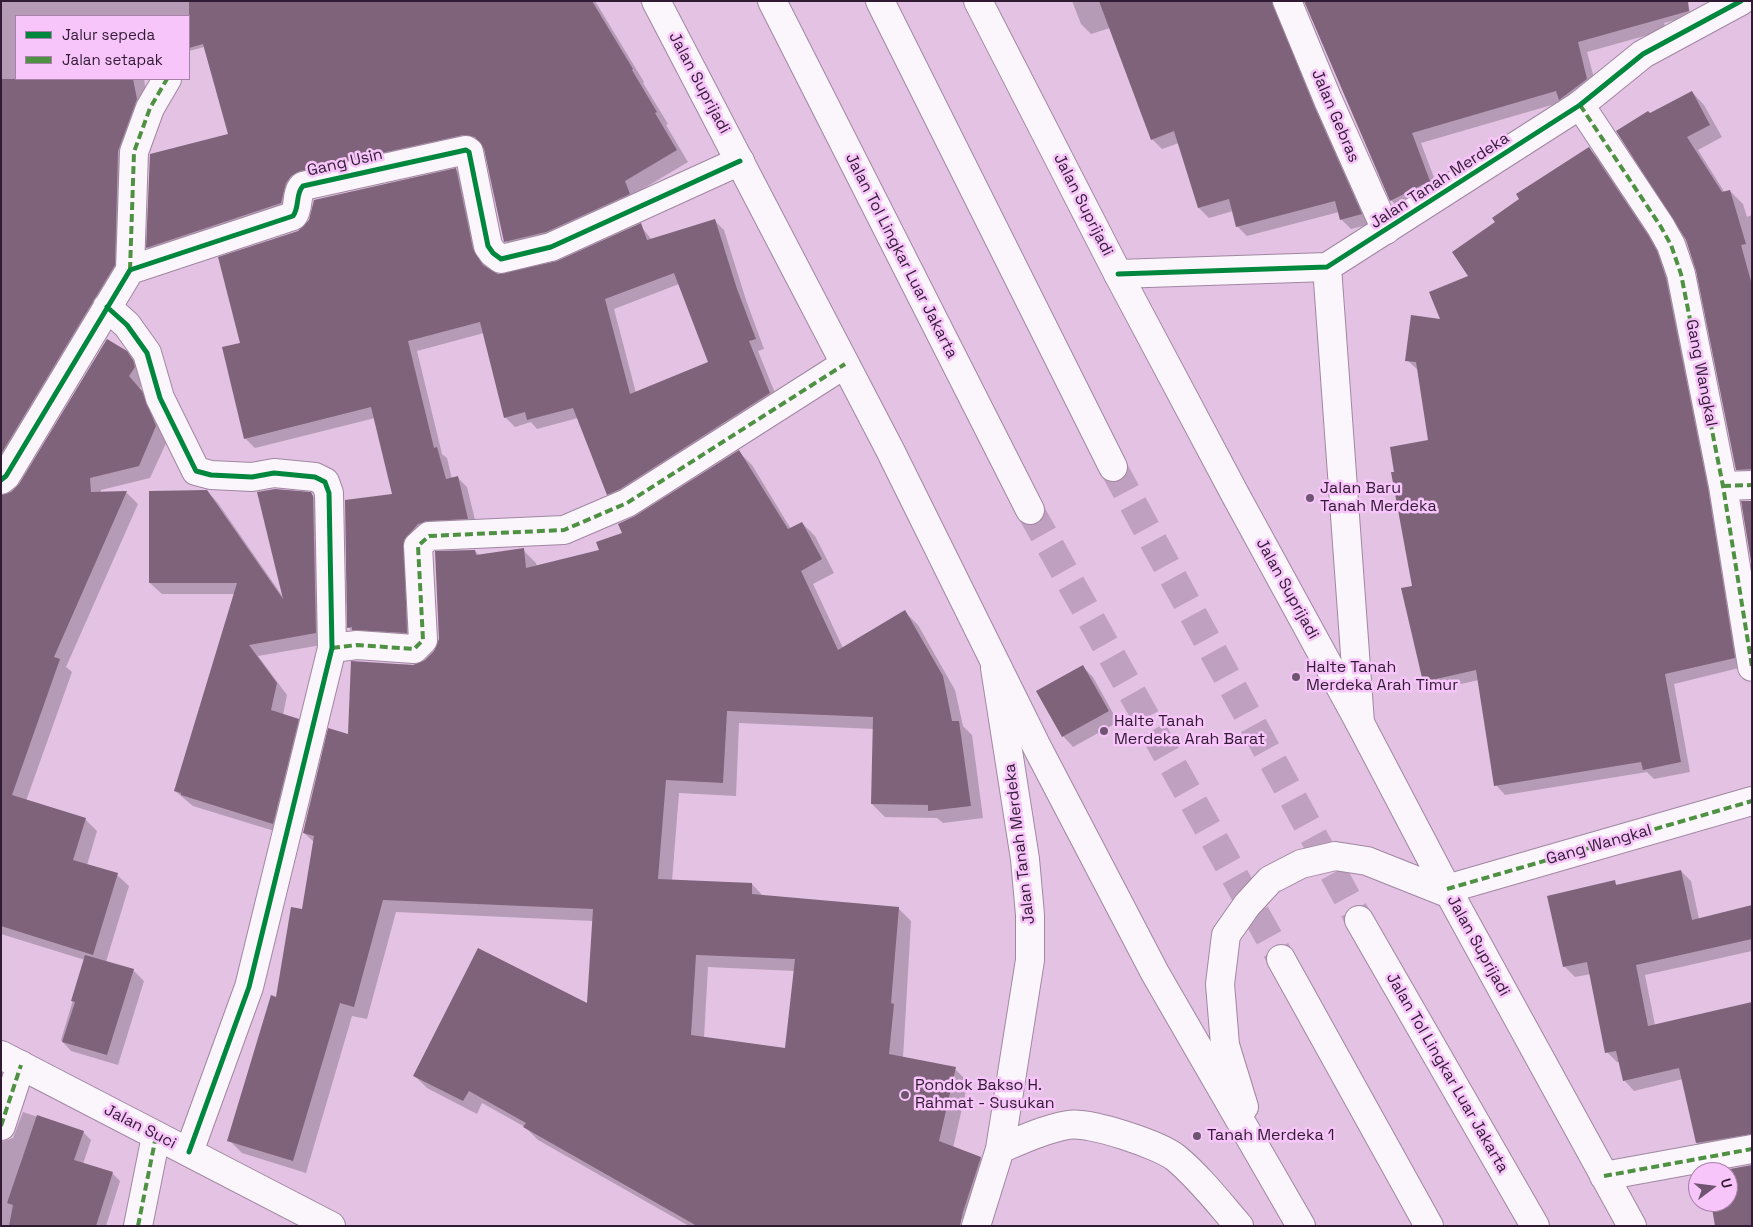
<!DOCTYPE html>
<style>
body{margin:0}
#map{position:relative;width:1753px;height:1227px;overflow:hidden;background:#e3c2e4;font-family:"Space Grotesk",sans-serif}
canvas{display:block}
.frame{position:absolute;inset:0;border:2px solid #311a33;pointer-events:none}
.legend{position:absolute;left:15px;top:15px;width:175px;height:65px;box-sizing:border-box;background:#f7c5f9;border:1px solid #a881aa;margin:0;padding:6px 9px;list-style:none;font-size:15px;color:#311a33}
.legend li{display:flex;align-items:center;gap:10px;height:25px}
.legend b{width:25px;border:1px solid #a881aa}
.north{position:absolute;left:1688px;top:1162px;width:50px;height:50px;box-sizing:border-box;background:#f7c5f9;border:1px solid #a881aa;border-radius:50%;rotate:75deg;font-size:14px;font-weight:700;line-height:20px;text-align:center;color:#311a33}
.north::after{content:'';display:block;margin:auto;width:18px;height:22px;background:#6f5571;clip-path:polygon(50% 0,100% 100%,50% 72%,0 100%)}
</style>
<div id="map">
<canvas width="1753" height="1227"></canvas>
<div class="frame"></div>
<ul class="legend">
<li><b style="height:6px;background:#00873e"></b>Jalur sepeda</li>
<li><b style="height:6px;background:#4e9142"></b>Jalan setapak</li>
</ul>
<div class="north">U</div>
</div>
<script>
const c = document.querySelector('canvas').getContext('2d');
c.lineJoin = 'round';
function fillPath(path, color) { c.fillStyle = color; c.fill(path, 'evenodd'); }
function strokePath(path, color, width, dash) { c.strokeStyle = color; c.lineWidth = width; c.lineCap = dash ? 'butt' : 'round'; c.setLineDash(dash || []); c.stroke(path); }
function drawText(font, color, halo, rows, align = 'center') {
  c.font = font + ' "Space Grotesk",sans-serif'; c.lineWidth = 5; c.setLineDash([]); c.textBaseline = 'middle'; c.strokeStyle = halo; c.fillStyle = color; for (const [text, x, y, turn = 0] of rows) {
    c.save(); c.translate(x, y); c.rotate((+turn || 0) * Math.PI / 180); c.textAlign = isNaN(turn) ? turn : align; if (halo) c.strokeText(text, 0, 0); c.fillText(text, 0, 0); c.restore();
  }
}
const shadow = new Path2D(`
 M 1,1 L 595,1 L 644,82 L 643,83 L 668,124 L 666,125 L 688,162 L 636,193 L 517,253 L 506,241 L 485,148 L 476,146 L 312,182 L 293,215 L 159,259 L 148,248 L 151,155 L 229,135 L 204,47 L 189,51 L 189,16 L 16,16 L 16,79 L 144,79 L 149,111 L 126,278 L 1,482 Z
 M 1072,1 L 1285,1 L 1371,224 L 1351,229 L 1341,219 L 1339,212 L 1247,236 L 1237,226 L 1233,211 L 1209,218 L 1199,208 L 1179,143 L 1162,149 L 1152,139 L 1110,28 L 1091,34 L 1081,24 Z
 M 1305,1 L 1687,1 L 1691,16 L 1664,23 L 1666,30 L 1587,52 L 1597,89 L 1562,102 L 1421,143 L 1439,191 L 1401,210 L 1391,200 Z
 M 1692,92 L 1704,105 L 1722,137 L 1698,150 L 1725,193 L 1730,191 L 1743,204 L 1747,217 L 1752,215 L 1752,482 L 1737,469 L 1698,271 L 1651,115 Z
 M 1589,149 L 1599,159 L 1657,246 L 1675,289 L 1743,667 L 1674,684 L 1690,772 L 1654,779 L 1647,772 L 1505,795 L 1496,785 L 1479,680 L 1433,690 L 1424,681 L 1413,586 L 1430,441 L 1418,370 L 1407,360 L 1442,321 L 1470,277 L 1497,222 Z
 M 456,170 L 466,179 L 482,260 L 488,270 L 498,276 L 558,262 L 640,225 L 652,240 L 715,221 L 724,230 L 746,300 L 764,349 L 758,351 L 779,403 L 618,504 L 608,494 L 578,418 L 537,429 L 531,422 L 515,427 L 505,417 L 484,333 L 417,351 L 442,454 L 447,458 L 452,479 L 457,477 L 467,487 L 477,528 L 428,534 L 416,642 L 358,637 L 348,627 L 394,495 L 375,418 L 255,448 L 246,439 L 224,348 L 241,344 L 299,232 ZM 679,284 L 710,363 L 636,393 L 614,309 Z
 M 126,352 L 138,365 L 146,379 L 140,388 L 153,404 L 168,439 L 150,478 L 101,490 L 101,493 L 127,493 L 138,504 L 66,667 L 72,672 L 26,801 L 86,820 L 97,831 L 87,865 L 117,875 L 129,886 L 106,962 L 133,970 L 144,981 L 118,1065 L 71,1051 L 61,1040 L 85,960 L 1,934 L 1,496 L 17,489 Z
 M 739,452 L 752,465 L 791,529 L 802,523 L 815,536 L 834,573 L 813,584 L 843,648 L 905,612 L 918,625 L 955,690 L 963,726 L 972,735 L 983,818 L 943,823 L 937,818 L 885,817 L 872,804 L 874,729 L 739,723 L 736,796 L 679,793 L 672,881 L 752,884 L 763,896 L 898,908 L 911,921 L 903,1058 L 955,1069 L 968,1082 L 953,1148 L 980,1158 L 994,1171 L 977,1224 L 948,1214 L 941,1226 L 689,1226 L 538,1140 L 525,1127 L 482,1103 L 477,1114 L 427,1088 L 414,1075 L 588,1005 L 593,921 L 396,912 L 367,1019 L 352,1016 L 306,1173 L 242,1153 L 229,1140 L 277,998 L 303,910 L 314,842 L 304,833 L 349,736 L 352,663 L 420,665 L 439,646 L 437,553 L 475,551 L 479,555 L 523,550 L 536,563 L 537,567 L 600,551 L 624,534 L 636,517 ZM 708,967 L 795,971 L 786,1050 L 704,1038 Z
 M 207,491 L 218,503 L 283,597 L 310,493 L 322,505 L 327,644 L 258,656 L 287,695 L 283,715 L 298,720 L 309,731 L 284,834 L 193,806 L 175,791 L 235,594 L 162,594 L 150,583 Z
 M 1083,667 L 1093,677 L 1118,722 L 1073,747 L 1063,736 Z
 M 1681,871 L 1691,881 L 1699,919 L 1752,906 L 1752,951 L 1645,975 L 1655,1025 L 1752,1003 L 1752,1145 L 1707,1153 L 1697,1143 L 1683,1079 L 1634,1091 L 1624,1080 L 1620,1062 L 1617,1062 L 1607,1052 L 1591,974 L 1575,977 L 1565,967 L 1549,897 L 1614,882 L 1618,886 Z
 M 23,1112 L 83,1132 L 91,1140 L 83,1164 L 112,1173 L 120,1181 L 106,1226 L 1,1226 L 1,1142 L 13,1138 Z`);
const building = new Path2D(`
 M 189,1 L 592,1 L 633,69 L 632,70 L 657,112 L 655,113 L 677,150 L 625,181 L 630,194 L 546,232 L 504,242 L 484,149 L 475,137 L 463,135 L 300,171 L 291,176 L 286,183 L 281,203 L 146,248 L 150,154 L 228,134 L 203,44 L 189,48 Z
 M 1099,1 L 1272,1 L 1314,106 L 1362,214 L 1340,220 L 1335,201 L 1236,227 L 1229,199 L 1198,208 L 1174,131 L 1151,140 Z
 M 1304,1 L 1688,1 L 1689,11 L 1578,42 L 1587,79 L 1559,100 L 1556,91 L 1412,133 L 1430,181 L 1390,201 Z
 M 1,79 L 133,79 L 137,99 L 118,151 L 115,265 L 1,454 Z
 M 1692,91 L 1710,125 L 1687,137 L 1722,192 L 1730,190 L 1746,244 L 1741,245 L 1752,285 L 1752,469 L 1736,470 L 1696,271 L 1686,240 L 1616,131 L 1648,111 L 1650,113 Z
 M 1589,147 L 1648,235 L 1657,251 L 1666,278 L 1708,489 L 1735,658 L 1665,674 L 1681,762 L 1643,770 L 1641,762 L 1494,786 L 1476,670 L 1423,682 L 1401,588 L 1412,586 L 1391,472 L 1394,472 L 1390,447 L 1428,440 L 1416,362 L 1405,361 L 1411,315 L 1440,319 L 1429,292 L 1468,276 L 1452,252 L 1495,222 L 1492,218 L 1519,199 L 1516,194 Z
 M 456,168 L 473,249 L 483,265 L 498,274 L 557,261 L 641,223 L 647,240 L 715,219 L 737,289 L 756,339 L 749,341 L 770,393 L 620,489 L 607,495 L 573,408 L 527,420 L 525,412 L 504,418 L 480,322 L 408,341 L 434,448 L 437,447 L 446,479 L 458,476 L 468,519 L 428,521 L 418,524 L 404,540 L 407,633 L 352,630 L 352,627 L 347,628 L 345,500 L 392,494 L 371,407 L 244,439 L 222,347 L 240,343 L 218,257 L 298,231 L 309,220 L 314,200 ZM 674,273 L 708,362 L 630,394 L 605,299 Z
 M 107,339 L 127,351 L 133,360 L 135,367 L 129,376 L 142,391 L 156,426 L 139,466 L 90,478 L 91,492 L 127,491 L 54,657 L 60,659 L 12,795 L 86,818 L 73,860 L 118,873 L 93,955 L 1,926 L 1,495 L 11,492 L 19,484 Z
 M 739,450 L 788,529 L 802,522 L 822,559 L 801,571 L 838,650 L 905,610 L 943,676 L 952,721 L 959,721 L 971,806 L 928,811 L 928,805 L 871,804 L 873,717 L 727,711 L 723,783 L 666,780 L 658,879 L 752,883 L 752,894 L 899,907 L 891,1003 L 894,1004 L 889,1054 L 956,1067 L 939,1141 L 981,1157 L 963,1212 L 960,1226 L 697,1226 L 523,1127 L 526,1123 L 469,1091 L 463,1101 L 413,1076 L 478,948 L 587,1003 L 593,909 L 383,900 L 354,1007 L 340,1003 L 293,1161 L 227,1141 L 271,995 L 276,997 L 291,907 L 302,909 L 314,836 L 303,833 L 328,728 L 348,734 L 351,661 L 413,665 L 425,660 L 434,651 L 439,639 L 435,551 L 475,550 L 476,555 L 524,548 L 526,568 L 599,550 L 596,542 L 622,533 L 618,524 L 635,516 ZM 696,955 L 795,959 L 785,1048 L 691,1035 Z
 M 275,489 L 311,492 L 313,496 L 316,633 L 249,645 L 277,683 L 271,710 L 299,719 L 273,824 L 181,795 L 181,793 L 174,791 L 237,583 L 149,583 L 149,491 L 207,490 L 283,599 L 257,492 Z
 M 1741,501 L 1752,501 L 1752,567 Z
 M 1083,665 L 1109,711 L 1062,737 L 1036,691 Z
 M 1681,870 L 1692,920 L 1752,905 L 1752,939 L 1636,965 L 1648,1026 L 1752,1002 L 1752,1134 L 1696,1143 L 1679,1068 L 1623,1081 L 1616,1051 L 1605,1053 L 1587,962 L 1563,967 L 1547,896 L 1615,880 L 1616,885 Z
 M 85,955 L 134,969 L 107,1055 L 62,1042 L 75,1002 L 71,1001 Z
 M 37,1115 L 84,1131 L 74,1160 L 113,1172 L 96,1226 L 9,1226 L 13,1205 L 7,1203 Z
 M 1752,1165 L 1752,1226 L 1715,1226 L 1711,1202 L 1728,1202 L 1728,1172 L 1713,1172 Z`);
const highwayTunnel = new Path2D(`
 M 1113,467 L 1359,920
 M 1030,510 L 1281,959`);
const street = new Path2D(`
 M 1287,1 L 1328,100 L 1386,230
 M 1580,105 L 1661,227 L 1671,245 L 1681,274 L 1723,486 L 1752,667
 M 130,270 L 134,152 L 150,108 L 167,79
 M 107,307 L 127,325 L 147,353 L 160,398 L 196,471 L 211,475 L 252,477 L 274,473 L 315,477 L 325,482 L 329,493 L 332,648 L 249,987 L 189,1152
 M 1,480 L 6,476 L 130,270 L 293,216 C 300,207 295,194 303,186 L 466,150 L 469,152 L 488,246 L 493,253 L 501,259 L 551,247 L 740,161
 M 1723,486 L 1752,485
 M 332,648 L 357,645 L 414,649 L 423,640 L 418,546 L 429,536 L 564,530 L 627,503 L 845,364
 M 1447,889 L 1752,801
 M 1,1126 L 21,1065
 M 1604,1176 L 1752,1149
 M 138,1226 L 156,1136`);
const secondary = new Path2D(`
 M 1327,267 L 1360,723
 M 1118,274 L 1327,267 L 1580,105 L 1643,54 L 1741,1
 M 1,1055 L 331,1226
 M 1000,1149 C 1021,1140 1045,1129 1068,1125 C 1089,1121 1160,1145 1176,1158 C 1200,1178 1219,1203 1239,1226
 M 976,1226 L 1000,1149 L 1030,960 L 1030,915 L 1025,859 L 995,668`);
const primary = new Path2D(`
 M 656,1 L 890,450 L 1037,747 L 1155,973 L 1301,1226
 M 978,1 L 1118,274 L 1236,496 L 1360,723 L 1447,889 L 1632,1226
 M 1244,1107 L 1225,1045 L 1220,984 L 1226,935 L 1247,905 L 1270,880 L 1301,864 L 1335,856 L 1367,861 L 1450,894`);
const highway = new Path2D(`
 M 772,1 L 1030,510
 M 880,1 L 1113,467
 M 1359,920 L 1535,1226
 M 1281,959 L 1429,1226`);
const quiet = new Path2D(`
 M 1580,105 L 1661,227 L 1671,245 L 1681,274 L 1723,486 L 1752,667
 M 130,270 L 134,152 L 150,108 L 167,79
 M 1723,486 L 1752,485
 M 332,648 L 357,645 L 414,649 L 423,640 L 418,546 L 429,536 L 564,530 L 627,503 L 845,364
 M 1447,889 L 1752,801
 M 1,1126 L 21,1065
 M 1604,1176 L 1752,1149
 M 138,1226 L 156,1136`);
const cycleway = new Path2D(`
 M 1118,274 L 1327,267 L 1580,105 L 1643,54 L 1741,1
 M 107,307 L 127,325 L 147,353 L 160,398 L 196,471 L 211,475 L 252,477 L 274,473 L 315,477 L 325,482 L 329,493 L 332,648 L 249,987 L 189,1152
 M 1,480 L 6,476 L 130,270 L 293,216 C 300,207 295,194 303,186 L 466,150 L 469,152 L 488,246 L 493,253 L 501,259 L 551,247 L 740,161`);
const markers = [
 [1310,498,5,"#6f5571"],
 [1296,677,5,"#6f5571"],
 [1104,731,5,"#6f5571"],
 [905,1095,5,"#6f5571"],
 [1197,1136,5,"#6f5571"]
];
const streetNames = [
 ["Jalan Suprijadi",699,83,62],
 ["Jalan Gebras",1335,116,67],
 ["Gang Usin",345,163,-13],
 ["Jalan Tanah Merdeka",1440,181,-33],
 ["Jalan Suprijadi",1083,205,63],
 ["Jalan Tol Lingkar Luar Jakarta",901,256,63],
 ["Gang Wangkal",1701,373,79],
 ["Jalan Suprijadi",1287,589,61],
 ["Jalan Tanah Merdeka",1020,844,-97],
 ["Gang Wangkal",1599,845,-16],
 ["Jalan Suprijadi",1478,946,61],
 ["Jalan Tol Lingkar Luar Jakarta",1447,1073,60],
 ["Jalan Suci",140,1127,27]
];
const poiNames = [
 ["Jalan Baru",1320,489],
 ["Tanah Merdeka",1320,507],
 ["Halte Tanah",1306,668],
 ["Merdeka Arah Timur",1306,686],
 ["Halte Tanah",1114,722],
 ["Merdeka Arah Barat",1114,740],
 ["Pondok Bakso H.",915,1086],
 ["Rahmat - Susukan",915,1104],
 ["Tanah Merdeka 1",1207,1136]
];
fillPath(shadow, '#0003');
fillPath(building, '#7e637a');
strokePath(highwayTunnel, '#bfa0c1', 28, [28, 14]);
strokePath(street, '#a087a1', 30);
strokePath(secondary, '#a087a1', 30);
strokePath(primary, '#a087a1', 30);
strokePath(highway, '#a087a1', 30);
strokePath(street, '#fbf6fb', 28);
strokePath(secondary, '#fbf6fb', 28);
strokePath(primary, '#fbf6fb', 28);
strokePath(highway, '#fbf6fb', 28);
strokePath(quiet, '#4e9142', 4, [8, 4]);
strokePath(cycleway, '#00873e', 5);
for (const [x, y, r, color] of markers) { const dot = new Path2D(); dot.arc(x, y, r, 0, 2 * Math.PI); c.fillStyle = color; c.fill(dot); strokePath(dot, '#f7c5f9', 2); }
drawText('16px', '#311a33', '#f7c5f9', streetNames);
drawText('16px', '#311a33', '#f7c5f9', poiNames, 'left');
</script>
